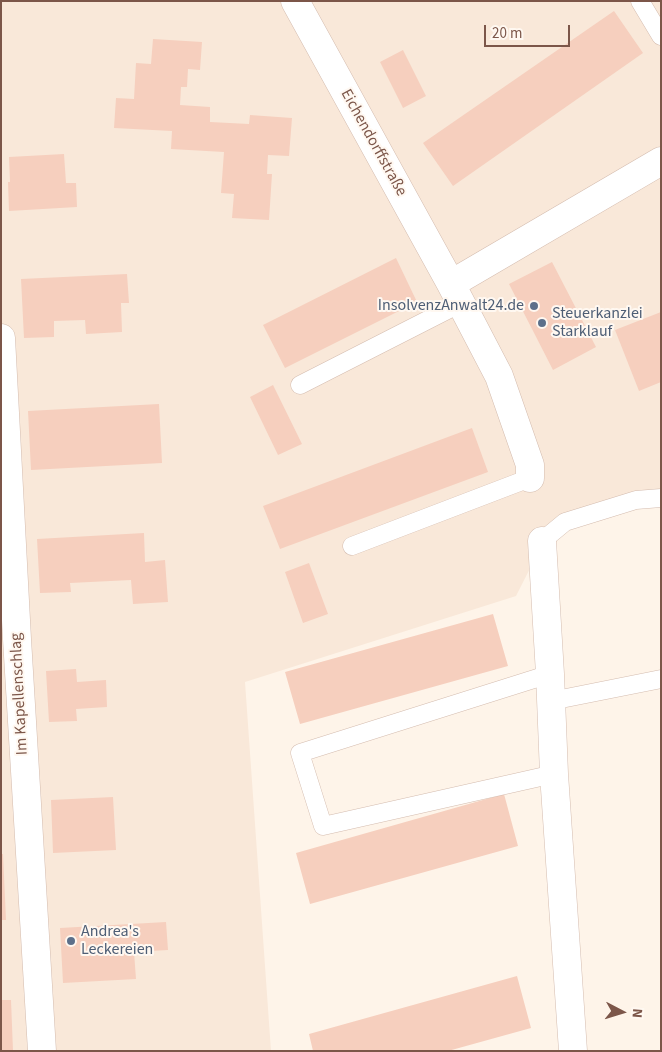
<!DOCTYPE html>
<meta charset="utf-8">
<style>
body{margin:0}
#map{position:relative;width:662px;height:1052px;overflow:hidden;background:#fef4e9;font-family:"Source Sans 3",sans-serif}
canvas{display:block}
.frame{position:absolute;inset:0;border:2px solid #7c5649;pointer-events:none}
.north{position:absolute;left:597px;top:987px;width:50px;height:50px;-webkit-text-stroke:4px #fff8f1;paint-order:stroke;rotate:95deg;font-size:14px;font-weight:700;line-height:20px;text-align:center;color:#7c5649}
.north::after{content:'';display:block;margin:auto;width:18px;height:22px;background:#7c5649;clip-path:polygon(50% 0,100% 100%,50% 72%,0 100%)}
.scale{position:absolute;left:484px;top:25px;width:86px;height:22px;box-sizing:border-box;border:2px solid #7c5649;border-top:0;padding-left:6px;font-size:15px;line-height:18px;white-space:nowrap;color:#7c5649;-webkit-text-stroke:4px #fff8f1;paint-order:stroke}
</style>
<div id="map">
<canvas width="662" height="1052"></canvas>
<div class="frame"></div>
<div class="north">N</div>
<div class="scale">20 m</div>
</div>
<script>
const c = document.querySelector('canvas').getContext('2d');
c.lineJoin = 'round';
function fillPath(path, color) { c.fillStyle = color; c.fill(path, 'evenodd'); }
function strokePath(path, color, width, dash) { c.strokeStyle = color; c.lineWidth = width; c.lineCap = dash ? 'butt' : 'round'; c.setLineDash(dash || []); c.stroke(path); }
function drawText(font, color, halo, rows, align = 'center') {
  c.font = font + ' "Source Sans 3",sans-serif'; c.lineWidth = 4; c.setLineDash([]); c.textBaseline = 'middle'; c.strokeStyle = halo; c.fillStyle = color; for (const [text, x, y, turn = 0] of rows) {
    c.save(); c.translate(x, y); c.rotate((+turn || 0) * Math.PI / 180); c.textAlign = isNaN(turn) ? turn : align; if (halo) c.strokeText(text, 0, 0); c.fillText(text, 0, 0); c.restore();
  }
}
const residential = new Path2D(`
 M 1,1 L 661,1 L 661,491 L 551,527 L 516,596 L 245,682 L 271,1051 L 1,1051 Z`);
const building = new Path2D(`
 M 614,11 L 643,53 L 453,186 L 423,143 Z
 M 153,39 L 202,42 L 200,70 L 188,69 L 187,87 L 181,87 L 180,105 L 210,107 L 210,122 L 249,124 L 250,115 L 292,118 L 289,156 L 268,155 L 267,174 L 272,174 L 269,220 L 232,218 L 234,194 L 221,193 L 224,152 L 171,149 L 172,131 L 114,128 L 116,98 L 134,99 L 136,63 L 151,64 Z
 M 403,50 L 426,96 L 403,108 L 380,62 Z
 M 64,154 L 66,183 L 76,183 L 77,207 L 9,211 L 8,182 L 10,182 L 9,157 Z
 M 396,258 L 417,302 L 285,368 L 263,325 Z
 M 552,262 L 596,347 L 553,370 L 509,284 Z
 M 127,274 L 129,303 L 121,303 L 122,332 L 86,334 L 85,320 L 54,321 L 54,337 L 24,338 L 21,279 Z
 M 661,312 L 661,382 L 639,391 L 615,330 Z
 M 273,385 L 302,444 L 278,455 L 250,397 Z
 M 159,404 L 162,463 L 31,470 L 28,411 Z
 M 472,428 L 488,472 L 280,549 L 263,506 Z
 M 144,533 L 145,562 L 165,560 L 168,602 L 133,604 L 131,580 L 70,583 L 71,592 L 40,593 L 37,539 Z
 M 309,563 L 328,614 L 303,623 L 285,572 Z
 M 493,614 L 508,666 L 300,724 L 285,672 Z
 M 76,669 L 77,682 L 106,680 L 107,707 L 76,709 L 77,721 L 49,722 L 46,671 Z
 M 504,794 L 518,846 L 310,904 L 296,853 Z
 M 113,797 L 116,850 L 53,853 L 51,800 Z
 M 1,854 L 3,854 L 6,920 L 1,920 Z
 M 166,922 L 168,950 L 134,952 L 136,979 L 63,983 L 60,928 Z
 M 517,976 L 531,1028 L 448,1051 L 313,1051 L 309,1034 Z
 M 1,1000 L 11,1000 L 13,1051 L 1,1051 Z`);
const service = new Path2D(`
 M 640,1 L 661,36
 M 300,385 L 461,303
 M 542,541 L 565,522 L 636,500 L 661,498
 M 352,546 L 530,478
 M 550,674 L 300,753 L 323,826 L 554,774
 M 551,701 L 661,679`);
const minor = new Path2D(`
 M 295,1 L 451,284 L 499,376 L 530,465 L 530,478
 M 451,284 L 661,161
 M 1,338 L 17,639 L 42,1051
 M 542,541 L 550,674 L 554,774 L 573,1051`);
const markers = [
 [534,306,5,"#5c6f8a"],
 [542,323,5,"#5c6f8a"],
 [71,941,5,"#5c6f8a"]
];
const streetNames = [
 ["Eichendorffstraße",373,143,61],
 ["Im Kapellenschlag",20,694,-93]
];
const serviceNames = [
 ["InsolvenzAnwalt24.de",524,306,"right"],
 ["Steuerkanzlei",552,314],
 ["Starklauf",552,332],
 ["Andrea's",81,932],
 ["Leckereien",81,950]
];
fillPath(residential, '#f9e8d9');
fillPath(building, '#f6cfbe');
strokePath(service, '#d4bcaf', 19);
strokePath(minor, '#d4bcaf', 29);
strokePath(service, '#fff', 18);
strokePath(minor, '#fff', 28);
for (const [x, y, r, color] of markers) { const dot = new Path2D(); dot.arc(x, y, r, 0, 2 * Math.PI); c.fillStyle = color; c.fill(dot); strokePath(dot, '#fff8f1', 2); }
drawText('16px', '#7c5649', '#fff8f1', streetNames);
drawText('16px', '#4e5e75', '#fff8f1', serviceNames, 'left');
</script>
